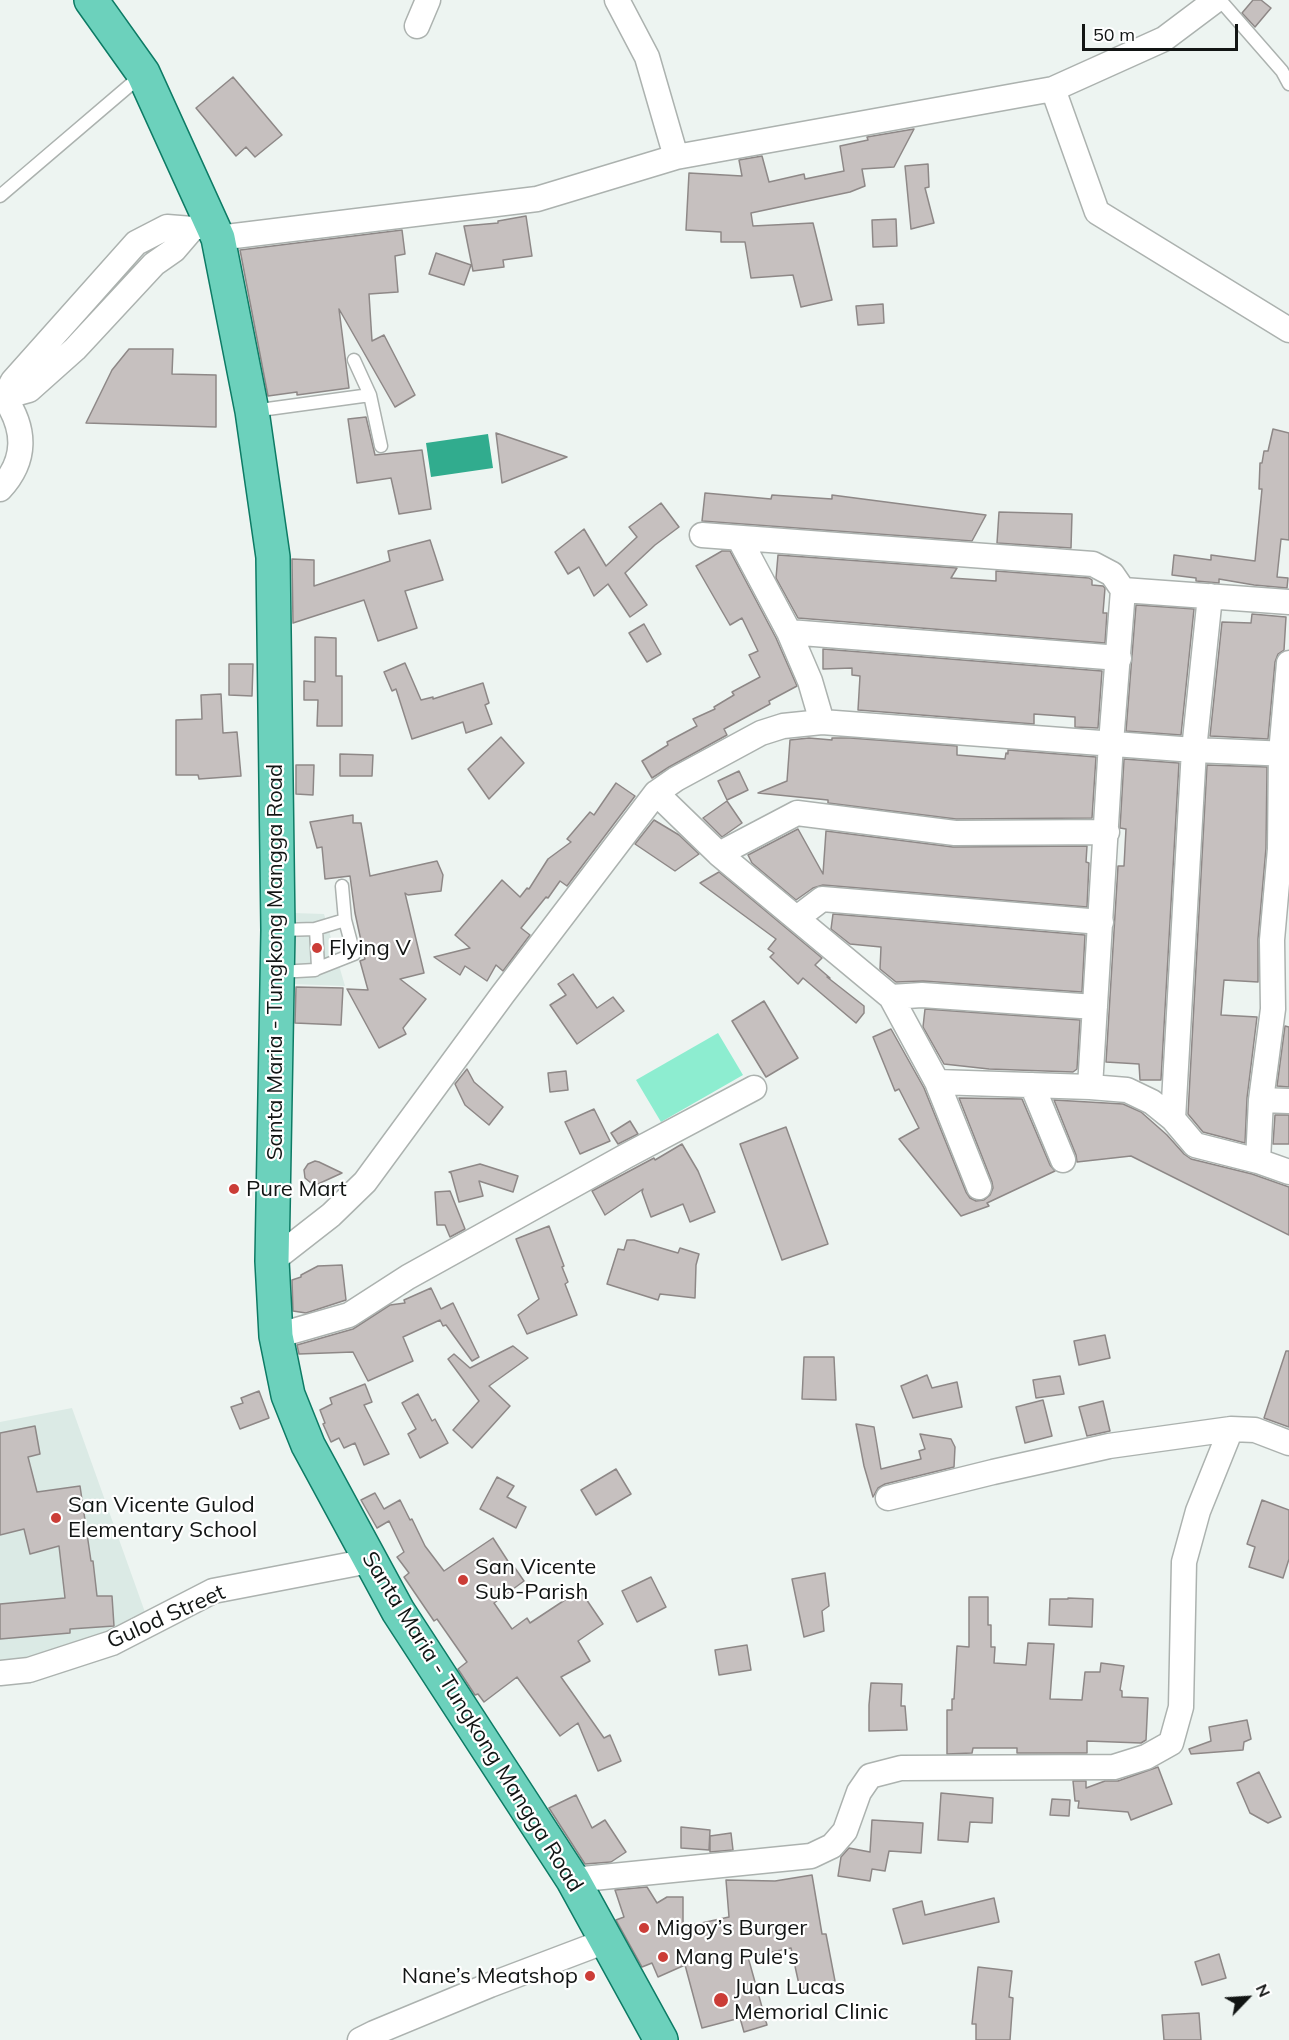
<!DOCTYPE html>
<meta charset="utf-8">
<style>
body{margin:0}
#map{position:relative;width:1289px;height:2040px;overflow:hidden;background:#edf4f1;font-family:Mulish,sans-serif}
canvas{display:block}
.north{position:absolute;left:1217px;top:1968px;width:60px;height:60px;-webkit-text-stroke:4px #fff;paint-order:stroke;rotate:65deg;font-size:16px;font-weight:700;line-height:24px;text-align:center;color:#121514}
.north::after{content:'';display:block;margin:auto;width:21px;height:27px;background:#121514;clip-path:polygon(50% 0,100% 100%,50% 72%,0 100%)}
.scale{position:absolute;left:1082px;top:24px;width:156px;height:27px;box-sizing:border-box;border:3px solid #121514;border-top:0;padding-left:8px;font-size:18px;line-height:21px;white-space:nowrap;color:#121514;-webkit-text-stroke:4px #fff;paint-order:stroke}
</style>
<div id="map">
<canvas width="1289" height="2040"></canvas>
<div class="north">N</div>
<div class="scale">50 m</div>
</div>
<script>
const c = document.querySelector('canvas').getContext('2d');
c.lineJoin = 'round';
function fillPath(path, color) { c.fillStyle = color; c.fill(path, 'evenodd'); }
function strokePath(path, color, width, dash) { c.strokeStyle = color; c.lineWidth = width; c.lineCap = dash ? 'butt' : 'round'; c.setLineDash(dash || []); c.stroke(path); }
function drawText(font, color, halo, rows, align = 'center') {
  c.font = font + ' Mulish,sans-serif'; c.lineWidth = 4.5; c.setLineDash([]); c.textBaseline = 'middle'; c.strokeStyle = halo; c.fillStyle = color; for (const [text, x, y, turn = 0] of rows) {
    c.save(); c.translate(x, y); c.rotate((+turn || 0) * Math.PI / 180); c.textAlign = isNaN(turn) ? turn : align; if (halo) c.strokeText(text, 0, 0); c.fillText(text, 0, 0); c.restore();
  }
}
const built = new Path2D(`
 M 293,913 L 324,914 L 345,986 L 292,984 Z
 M 72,1408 L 146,1615 L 108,1635 L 21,1663 L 0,1665 L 0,1422 Z`);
const green = new Path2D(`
 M 718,1033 L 743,1075 L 661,1122 L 636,1080 Z`);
const water = new Path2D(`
 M 488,434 L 493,468 L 431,477 L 426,443 Z`);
const building = new Path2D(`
 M 1253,0 L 1261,0 L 1271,8 L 1255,27 L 1242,13 Z
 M 233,77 L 282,135 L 255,157 L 246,147 L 236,156 L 196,108 Z
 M 914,129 L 894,167 L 862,169 L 865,186 L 850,192 L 751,213 L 753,226 L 813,223 L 832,300 L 801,307 L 793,275 L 751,278 L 745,242 L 721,242 L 721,232 L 686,230 L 689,173 L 742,176 L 739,160 L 762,156 L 769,182 L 804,174 L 805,179 L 844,171 L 840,146 L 868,140 L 867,137 Z
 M 928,164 L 929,187 L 925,188 L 934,223 L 911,229 L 905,166 Z
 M 526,216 L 532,256 L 503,260 L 504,267 L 473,271 L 464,226 L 498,223 L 498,221 Z
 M 896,219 L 897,246 L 873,247 L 872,220 Z
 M 402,230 L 405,254 L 395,256 L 398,292 L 369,294 L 372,341 L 384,335 L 415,395 L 395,407 L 339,309 L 349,388 L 297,395 L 297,392 L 268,396 L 240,250 Z
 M 436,253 L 471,265 L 464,285 L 429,274 Z
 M 883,304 L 884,323 L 858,325 L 856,306 Z
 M 129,349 L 173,349 L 172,374 L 216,375 L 216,427 L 86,423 L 112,370 Z
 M 366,417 L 375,455 L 422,450 L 431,509 L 399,514 L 391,478 L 357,483 L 348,419 Z
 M 1273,429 L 1289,433 L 1289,540 L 1281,539 L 1277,577 L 1288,578 L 1287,588 L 1254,585 L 1219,579 L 1219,583 L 1196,581 L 1196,578 L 1172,575 L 1174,555 L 1211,560 L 1211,555 L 1255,561 L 1262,489 L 1259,489 L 1260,463 L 1262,463 L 1264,451 L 1268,451 Z
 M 496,433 L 567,457 L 502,483 Z
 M 705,493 L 771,499 L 772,495 L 832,499 L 832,495 L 986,515 L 972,541 L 702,521 Z
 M 661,503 L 679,527 L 655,545 L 625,573 L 647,605 L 630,617 L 608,584 L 594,596 L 579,567 L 568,574 L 555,552 L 584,529 L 606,566 L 637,537 L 629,527 Z
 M 999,512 L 1072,514 L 1071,548 L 997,543 Z
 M 430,540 L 443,580 L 405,591 L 417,628 L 378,641 L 364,600 L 293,623 L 292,559 L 314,560 L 314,586 L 390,561 L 388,551 Z
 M 722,551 L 730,551 L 776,638 L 797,686 L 769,701 L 770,704 L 724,729 L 727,735 L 669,767 L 652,778 L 642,761 L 668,745 L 667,742 L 697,726 L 693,719 L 715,709 L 714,707 L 734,695 L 732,692 L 760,677 L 749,655 L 758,651 L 742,618 L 730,625 L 696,566 Z
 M 778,555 L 957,568 L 951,578 L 996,581 L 996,571 L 1089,578 L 1092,580 L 1092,585 L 1103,586 L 1105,588 L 1103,613 L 1107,613 L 1105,643 L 798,618 L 776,578 Z
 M 1136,605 L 1194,609 L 1181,735 L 1126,731 Z
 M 1252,614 L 1286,617 L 1284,650 L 1278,654 L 1275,662 L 1268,739 L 1210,736 L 1222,622 L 1251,623 Z
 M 644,624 L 661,654 L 647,662 L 629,633 Z
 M 315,637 L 336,638 L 336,676 L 342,676 L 342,726 L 317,726 L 318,700 L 304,700 L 304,681 L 315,682 Z
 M 823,649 L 1102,671 L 1098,728 L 1075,727 L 1075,717 L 1034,714 L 1034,724 L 858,710 L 860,676 L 852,675 L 852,668 L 823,669 Z
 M 405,663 L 421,700 L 433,697 L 433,699 L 483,683 L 489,703 L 485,705 L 492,724 L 466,733 L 463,722 L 412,739 L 396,689 L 392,691 L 384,672 Z
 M 229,664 L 253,664 L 252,696 L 229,695 Z
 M 221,694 L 223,733 L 237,732 L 241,776 L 199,779 L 198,775 L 176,775 L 176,720 L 202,719 L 201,695 Z
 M 501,737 L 524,763 L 489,799 L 468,769 Z
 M 809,738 L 832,740 L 832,738 L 850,738 L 957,746 L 957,755 L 1005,759 L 1006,753 L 1008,754 L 1008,750 L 1096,757 L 1092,818 L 956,819 L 828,803 L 828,800 L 758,793 L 787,781 L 790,740 Z
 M 340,754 L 373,755 L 372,776 L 340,776 Z
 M 1124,759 L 1179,763 L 1161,1080 L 1140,1080 L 1139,1064 L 1106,1062 L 1118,866 L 1124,866 L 1126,829 L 1120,828 Z
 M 296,765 L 314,765 L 313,795 L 296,794 Z
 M 1207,765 L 1267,767 L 1266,848 L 1258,939 L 1258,982 L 1224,980 L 1221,1015 L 1257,1017 L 1247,1098 L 1245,1143 L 1203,1132 L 1188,1114 Z
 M 739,771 L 748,790 L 727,800 L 718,781 Z
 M 616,783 L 635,796 L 567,886 L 560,881 L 548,898 L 546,897 L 521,928 L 530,935 L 503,971 L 496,965 L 487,981 L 465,966 L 460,975 L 434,957 L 470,948 L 455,935 L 502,880 L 520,897 L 527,888 L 529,889 L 548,859 L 571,842 L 567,839 L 590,812 L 594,815 Z
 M 727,801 L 742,823 L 722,837 L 703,818 Z
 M 353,815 L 353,823 L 361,823 L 370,876 L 437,861 L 443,875 L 441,891 L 408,895 L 405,893 L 424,973 L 400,979 L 426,999 L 403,1028 L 406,1034 L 379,1048 L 347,989 L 368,990 L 360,961 L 365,959 L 355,913 L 350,876 L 325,879 L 322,847 L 317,848 L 310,822 Z
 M 654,820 L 679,835 L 699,854 L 675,871 L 635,844 Z
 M 798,829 L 823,874 L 826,831 L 953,847 L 1087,846 L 1086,862 L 1089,863 L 1087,907 L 823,885 L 813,888 L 796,900 L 752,863 L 748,855 Z
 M 719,872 L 822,958 L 815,965 L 830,978 L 827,977 L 864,1006 L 864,1013 L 856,1023 L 803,978 L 798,984 L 770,957 L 774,953 L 768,949 L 776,939 L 700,883 Z
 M 833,914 L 1085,935 L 1082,992 L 923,981 L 896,982 L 880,969 L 881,947 L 850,944 L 831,929 Z
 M 573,974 L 597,1008 L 613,997 L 624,1011 L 577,1044 L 550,1005 L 566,995 L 558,984 Z
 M 296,987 L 343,988 L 341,1025 L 295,1023 Z
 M 764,1001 L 798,1058 L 766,1077 L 732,1021 Z
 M 925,1009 L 1080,1020 L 1077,1069 L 1073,1072 L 989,1069 L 944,1064 L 923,1027 Z
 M 1285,1026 L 1289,1027 L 1289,1087 L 1277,1086 Z
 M 891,1029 L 924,1088 L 966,1192 L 970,1198 L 976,1201 L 984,1200 L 990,1195 L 993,1188 L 992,1182 L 959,1098 L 1022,1099 L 1050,1165 L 1055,1171 L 987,1203 L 989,1206 L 961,1216 L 899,1139 L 919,1128 L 899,1089 L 895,1091 L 873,1037 Z
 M 467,1069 L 474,1082 L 503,1107 L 489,1125 L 465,1105 L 455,1084 Z
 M 566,1071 L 568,1090 L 550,1092 L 548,1073 Z
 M 1054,1100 L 1123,1104 L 1141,1112 L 1167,1135 L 1184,1154 L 1191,1159 L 1252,1174 L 1289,1187 L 1289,1235 L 1131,1156 L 1077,1162 L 1076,1155 Z
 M 594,1109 L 610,1141 L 580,1154 L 565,1122 Z
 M 1275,1115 L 1289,1115 L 1289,1144 L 1273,1144 Z
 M 630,1121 L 638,1134 L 618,1144 L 611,1133 Z
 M 786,1127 L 828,1244 L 782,1260 L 740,1144 Z
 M 682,1144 L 698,1171 L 715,1212 L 690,1222 L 683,1204 L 651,1217 L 642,1192 L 643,1189 L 605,1215 L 592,1191 L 654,1158 L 655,1160 Z
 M 315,1161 L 319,1162 L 342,1173 L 318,1184 L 311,1183 L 305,1178 L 304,1170 L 308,1164 Z
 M 480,1164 L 518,1176 L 513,1192 L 479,1181 L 483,1196 L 459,1202 L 451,1173 L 449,1172 Z
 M 450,1191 L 465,1229 L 450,1237 L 445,1225 L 437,1225 L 435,1192 Z
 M 549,1226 L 564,1266 L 562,1267 L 568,1282 L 565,1284 L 577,1315 L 527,1334 L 518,1315 L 539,1299 L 516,1239 Z
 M 627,1240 L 634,1240 L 678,1253 L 680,1248 L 699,1254 L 696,1265 L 695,1298 L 660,1294 L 658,1300 L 607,1284 L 618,1249 L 624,1250 Z
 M 342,1265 L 346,1300 L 306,1313 L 293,1311 L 292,1280 L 301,1277 L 301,1275 L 318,1266 Z
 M 431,1288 L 441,1309 L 453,1303 L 479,1357 L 472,1361 L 446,1325 L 443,1326 L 440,1320 L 403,1337 L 413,1361 L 368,1381 L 353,1352 L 299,1354 L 297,1345 L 353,1329 L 390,1305 L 405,1303 L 404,1300 Z
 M 1105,1335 L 1110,1358 L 1079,1365 L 1074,1341 Z
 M 513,1346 L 528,1358 L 489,1386 L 510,1406 L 472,1448 L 453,1430 L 479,1401 L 448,1359 L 454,1354 L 470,1368 Z
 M 1286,1351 L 1289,1351 L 1289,1427 L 1264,1418 Z
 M 804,1357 L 834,1357 L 836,1400 L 802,1399 Z
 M 927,1375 L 932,1388 L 957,1382 L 962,1407 L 913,1418 L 901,1386 Z
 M 1060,1376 L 1064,1394 L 1036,1398 L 1033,1380 Z
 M 365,1384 L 372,1402 L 364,1405 L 389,1454 L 364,1465 L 355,1443 L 344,1448 L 339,1438 L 331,1442 L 323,1424 L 325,1423 L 320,1410 L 332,1404 L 330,1398 Z
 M 259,1391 L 269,1418 L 240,1429 L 231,1407 L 243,1403 L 241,1398 Z
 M 418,1394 L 432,1421 L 435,1419 L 448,1443 L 420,1458 L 408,1434 L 416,1429 L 402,1403 Z
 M 1043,1400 L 1052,1436 L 1025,1443 L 1016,1407 Z
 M 1103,1401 L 1110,1431 L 1087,1436 L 1079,1407 Z
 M 856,1424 L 874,1427 L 881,1469 L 921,1459 L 919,1451 L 925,1449 L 920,1434 L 951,1439 L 955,1447 L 954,1467 L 885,1484 L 878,1488 L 873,1497 L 864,1466 Z
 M 35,1426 L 40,1454 L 28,1457 L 37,1492 L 80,1486 L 91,1561 L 93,1561 L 97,1596 L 112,1596 L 114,1626 L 70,1629 L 70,1633 L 0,1639 L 0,1604 L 65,1598 L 59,1546 L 30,1554 L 24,1529 L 0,1535 L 0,1433 Z
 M 616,1469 L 631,1494 L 596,1515 L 581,1490 Z
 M 497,1477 L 514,1486 L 507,1497 L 526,1507 L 516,1528 L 480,1509 Z
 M 375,1493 L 384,1509 L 400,1500 L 410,1520 L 412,1519 L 425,1546 L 444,1571 L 493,1538 L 513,1569 L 515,1568 L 524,1581 L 494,1603 L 512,1629 L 527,1618 L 530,1623 L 580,1590 L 603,1624 L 578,1641 L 590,1661 L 561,1677 L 604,1738 L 610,1735 L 621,1761 L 598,1771 L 578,1723 L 560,1736 L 517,1677 L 484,1702 L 478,1694 L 475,1695 L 458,1669 L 467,1662 L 437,1619 L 434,1621 L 404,1577 L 409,1573 L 397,1557 L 404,1552 L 389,1521 L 377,1528 L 361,1500 Z
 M 1262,1500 L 1289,1510 L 1289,1559 L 1283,1578 L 1249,1567 L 1255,1547 L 1247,1544 Z
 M 825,1573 L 829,1606 L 822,1611 L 824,1631 L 804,1637 L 792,1579 Z
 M 651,1577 L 666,1607 L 637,1622 L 622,1591 Z
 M 969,1597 L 988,1597 L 988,1625 L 991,1625 L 991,1647 L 995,1647 L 994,1663 L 1026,1665 L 1028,1643 L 1054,1644 L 1050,1699 L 1082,1700 L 1085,1672 L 1100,1672 L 1101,1663 L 1124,1666 L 1120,1690 L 1122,1691 L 1122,1697 L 1148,1698 L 1146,1740 L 1141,1743 L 1087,1741 L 1087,1753 L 1017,1753 L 1017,1748 L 973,1748 L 972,1753 L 947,1754 L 947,1710 L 952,1710 L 952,1699 L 954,1699 L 957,1646 L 969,1647 Z
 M 1068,1598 L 1093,1599 L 1092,1627 L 1049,1625 L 1050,1599 L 1068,1599 Z
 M 747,1645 L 751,1670 L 719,1675 L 715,1650 Z
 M 871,1683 L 902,1684 L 901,1706 L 905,1706 L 907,1730 L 869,1731 L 869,1705 Z
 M 1247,1720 L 1251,1739 L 1244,1742 L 1243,1750 L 1191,1754 L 1189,1749 L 1211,1741 L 1209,1727 Z
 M 1158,1767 L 1172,1804 L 1131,1820 L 1128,1812 L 1078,1808 L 1079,1801 L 1075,1801 L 1073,1781 L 1086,1781 L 1086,1788 L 1105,1781 L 1118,1781 Z
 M 1259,1772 L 1281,1817 L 1268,1823 L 1250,1813 L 1237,1783 Z
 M 941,1793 L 993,1798 L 992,1823 L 970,1822 L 968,1842 L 938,1840 Z
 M 576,1795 L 592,1828 L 605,1820 L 626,1852 L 611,1862 L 585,1864 L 549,1808 Z
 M 1052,1799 L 1070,1800 L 1069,1816 L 1050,1815 Z
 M 872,1820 L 923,1823 L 921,1853 L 889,1851 L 885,1871 L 872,1869 L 870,1881 L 838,1876 L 841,1857 L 849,1848 L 870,1852 Z
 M 681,1827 L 710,1830 L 709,1850 L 681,1848 Z
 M 731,1833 L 733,1850 L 710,1852 L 710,1836 Z
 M 812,1875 L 822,1934 L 826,1934 L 835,1981 L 800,1989 L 791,1948 L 748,1957 L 767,2025 L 744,2032 L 740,2018 L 702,2028 L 685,1965 L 658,1977 L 652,1963 L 642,1967 L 616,1920 L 624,1917 L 615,1890 L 647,1887 L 657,1903 L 667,1897 L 683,1897 L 683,1927 L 729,1917 L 726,1880 L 775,1881 Z
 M 994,1898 L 999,1922 L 903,1944 L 893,1909 L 922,1901 L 925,1915 Z
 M 1219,1954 L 1226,1978 L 1202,1985 L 1195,1962 Z
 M 978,1967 L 1012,1971 L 1009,1997 L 1013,1998 L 1010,2040 L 976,2040 L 976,2024 L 972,2024 Z
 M 1199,2013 L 1201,2040 L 1164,2040 L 1162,2015 Z`);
const service = new Path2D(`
 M 1220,0 L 1282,71 L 1289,84
 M 0,196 L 143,74
 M 354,360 L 370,395 L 381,446
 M 253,411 L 370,395
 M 315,929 L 345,920
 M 316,969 L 354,954 L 345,920 L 342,886
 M 279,972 L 315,970 L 318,967 L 316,929 L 280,930`);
const minor = new Path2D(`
 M 617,0 L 647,57 L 676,157
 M 417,26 L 428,0
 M 1053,89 L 1097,212 L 1289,330
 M 218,238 L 537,199 L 676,157 L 1053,89 L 1164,39 L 1216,0
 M 4,397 L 13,381 L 136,243 L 167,227 L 192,229 L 212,221
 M 0,398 L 29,390 L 75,349 L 154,264 L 174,250 L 192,229
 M 0,489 C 27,460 26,429 4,397
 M 702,535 L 1093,564 L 1112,574 L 1123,590 L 1289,602
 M 739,538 L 789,632 L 810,681 L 822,722
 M 789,632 L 1119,658
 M 656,793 L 719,854 L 891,997 L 937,1082 L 1090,1087 L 1127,1090 L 1152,1102 L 1173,1119 L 1195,1145 L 1258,1161 L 1289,1172
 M 719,854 L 797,813 L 955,833 L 1107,832
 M 797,918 L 822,899 L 1101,922
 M 891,997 L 922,995 L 1095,1007
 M 937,1082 L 979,1187
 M 1032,1085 L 1063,1160
 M 1090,1087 L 1111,743 L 1123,590
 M 1261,1100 L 1289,1101
 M 1173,1119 L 1194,750 L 1210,596
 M 1258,1161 L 1261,1100 L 1273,1009 L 1272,940 L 1280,849 L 1281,753 L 1289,663
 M 272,1261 L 331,1215 L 365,1182 L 503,994 L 656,793 L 676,779 L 761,733 L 783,726 L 822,722 L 1194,750 L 1289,754
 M 276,1336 L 349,1315 L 408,1277 L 626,1156 L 754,1088
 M 888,1498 L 993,1472 L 1109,1446 L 1231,1429
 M 0,1673 L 29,1670 L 112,1643 L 213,1591 L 369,1561
 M 573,1880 L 811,1856 L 832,1846 L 845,1831 L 859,1792 L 870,1776 L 901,1768 L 1114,1767 L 1146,1757 L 1171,1743 L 1181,1707 L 1184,1562 L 1198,1511 L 1231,1429 L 1255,1430 L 1289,1443
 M 360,2040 L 374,2033 L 490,1985 L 606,1941`);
const primary = new Path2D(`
 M 91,0 L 143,73 L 218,238 L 252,411 L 273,557 L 278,930 L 272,1261 L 276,1336 L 288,1395 L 308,1445 L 398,1611 L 573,1880 L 661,2040`);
const markers = [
 [317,948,6,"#cb3d37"],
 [234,1189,6,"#cb3d37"],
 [56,1518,6,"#cb3d37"],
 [463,1580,6,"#cb3d37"],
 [644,1928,6,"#cb3d37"],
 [663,1957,6,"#cb3d37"],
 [590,1976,6,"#cb3d37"],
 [721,2000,8,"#cb3d37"]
];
const poiNames = [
 ["Flying V",329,948],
 ["Pure Mart",246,1189],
 ["San Vicente Gulod",68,1505],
 ["Elementary School",68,1530],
 ["San Vicente",475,1567],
 ["Sub-Parish",475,1592],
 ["Migoy’s Burger",656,1928],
 ["Mang Pule's",675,1957],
 ["Nane’s Meatshop",578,1976,"right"],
 ["Juan Lucas",734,1987],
 ["Memorial Clinic",734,2012]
];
const streetNames = [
 ["Santa Maria - Tungkong Mangga Road",275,962,-90],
 ["Gulod Street",166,1617,-24],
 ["Santa Maria - Tungkong Mangga Road",472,1722,58]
];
fillPath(built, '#dbeae5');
fillPath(green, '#8dedd0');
fillPath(water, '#31ac8e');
fillPath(building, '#c6c0bf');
strokePath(building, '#8e8887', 1.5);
strokePath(service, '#acb2af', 15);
strokePath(minor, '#acb2af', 27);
strokePath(primary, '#0d7b65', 36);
strokePath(service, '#fff', 12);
strokePath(minor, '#fff', 24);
strokePath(primary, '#6cd1bc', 33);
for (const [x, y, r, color] of markers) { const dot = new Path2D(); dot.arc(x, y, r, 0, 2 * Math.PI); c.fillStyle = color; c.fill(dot); strokePath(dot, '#fff', 2); }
drawText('22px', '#121514', '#fff', poiNames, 'left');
drawText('22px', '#121514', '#fff', streetNames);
</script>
